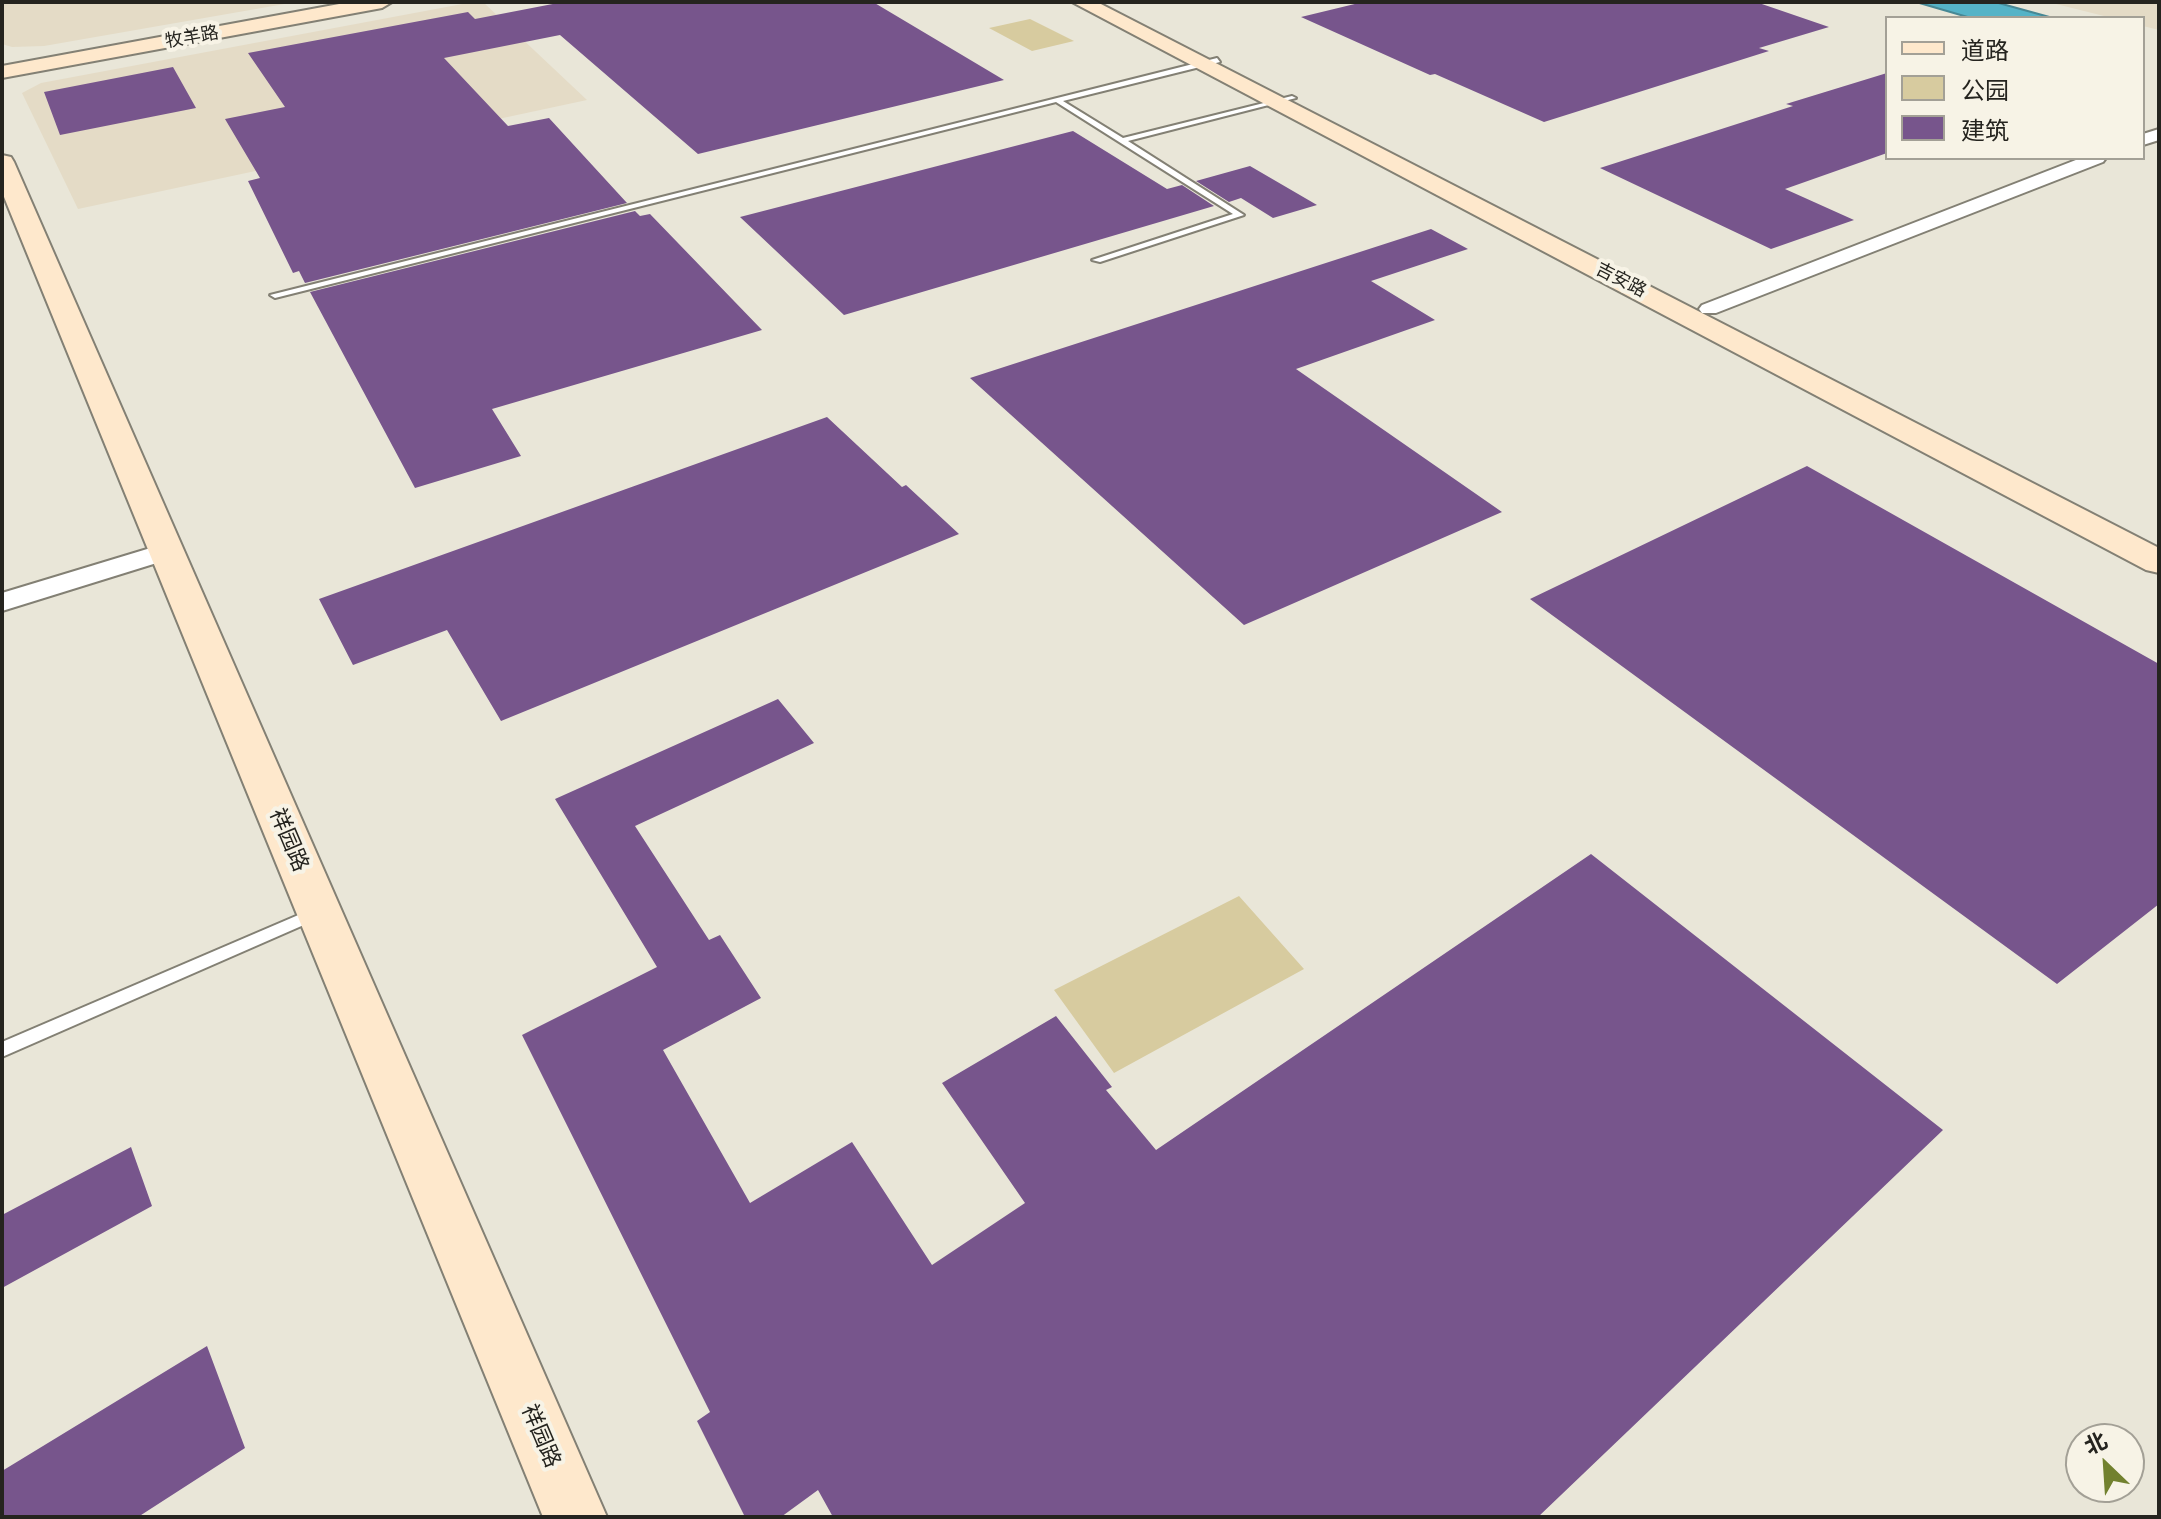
<!DOCTYPE html>
<meta charset="utf-8">
<style>
body{margin:0}
#map{position:relative;width:2161px;height:1519px;overflow:hidden;background:#e9e6d8;font-family:"Public Sans","Noto Sans SC",sans-serif}
canvas{display:block}
.frame{position:absolute;inset:0;border:4px solid #25241f;pointer-events:none}
.legend{position:absolute;left:1885px;top:16px;width:260px;height:144px;box-sizing:border-box;background:#f7f3e6;border:2px solid #a3a096;margin:0;padding:10px 14px;list-style:none;font-size:24px;color:#25241f}
.legend li{display:flex;align-items:center;gap:16px;height:40px}
.legend b{width:40px;border:2px solid #a3a096}
.north{position:absolute;left:2065px;top:1423px;width:80px;height:80px;box-sizing:border-box;background:#f7f3e6;border:2px solid #a3a096;border-radius:50%;rotate:335deg;font-size:22px;font-weight:700;line-height:32px;text-align:center;color:#25241f}
.north::after{content:'';display:block;margin:auto;width:28px;height:36px;background:#72812f;clip-path:polygon(50% 0,100% 100%,50% 72%,0 100%)}
</style>
<div id="map">
<canvas width="2161" height="1519"></canvas>
<div class="frame"></div>
<ul class="legend">
<li><b style="height:10px;background:#fee8cc"></b>道路</li>
<li><b style="height:22px;background:#d7cb9f"></b>公园</li>
<li><b style="height:22px;background:#77558c"></b>建筑</li>
</ul>
<div class="north">北</div>
</div>
<script>
const c = document.querySelector('canvas').getContext('2d');
c.lineJoin = 'round';
function fillPath(path, color) { c.fillStyle = color; c.fill(path, 'evenodd'); }
function strokePath(path, color, width, dash) { c.strokeStyle = color; c.lineWidth = width; c.lineCap = dash ? 'butt' : 'round'; c.setLineDash(dash || []); c.stroke(path); }
function drawText(font, color, halo, rows, align = 'center') {
  c.font = font + ' "Public Sans","Noto Sans SC",sans-serif'; c.lineWidth = 8; c.setLineDash([]); c.textBaseline = 'middle'; c.strokeStyle = halo; c.fillStyle = color; for (const [text, x, y, turn = 0] of rows) {
    c.save(); c.translate(x, y); c.rotate((+turn || 0) * Math.PI / 180); c.textAlign = isNaN(turn) ? turn : align; if (halo) c.strokeText(text, 0, 0); c.fillText(text, 0, 0); c.restore();
  }
}
const industrial = new Path2D(`
 M 2,2 L 296,2 L 44,46 L 12,47 L 2,44 Z
 M 473,2 L 483,2 L 587,100 L 78,209 L 22,93 L 41,83 Z
 M 2048,2 L 2159,2 L 2159,30 L 2143,26 L 2143,18 L 2112,18 Z`);
const green = new Path2D(`
 M 1030,19 L 1074,41 L 1032,51 L 989,28 Z
 M 1239,896 L 1304,969 L 1114,1073 L 1054,990 Z`);
const water = new Path2D(`
 M 1916,2 L 1995,2 L 2053,18 L 1971,18 Z`);
const building = new Path2D(`
 M 563,2 L 873,2 L 1004,80 L 698,154 L 560,35 L 444,58 L 508,126 L 549,118 L 627,203 L 305,283 L 299,271 L 293,273 L 248,181 L 260,178 L 225,119 L 285,107 L 248,53 L 468,12 L 475,19 Z
 M 1363,2 L 1756,2 L 1829,27 L 1759,48 L 1769,51 L 1544,122 L 1435,74 L 1430,75 L 1301,17 Z
 M 173,67 L 196,108 L 60,135 L 44,92 Z
 M 1887,73 L 1887,153 L 1785,189 L 1854,220 L 1771,249 L 1600,168 L 1793,106 L 1786,104 Z
 M 1073,131 L 1167,189 L 1182,185 L 1214,206 L 844,315 L 740,217 Z
 M 1250,166 L 1317,205 L 1273,218 L 1241,198 L 1229,202 L 1196,181 Z
 M 635,211 L 640,216 L 650,214 L 762,330 L 492,409 L 521,456 L 415,488 L 310,292 Z
 M 1431,229 L 1468,249 L 1371,281 L 1435,320 L 1296,369 L 1502,512 L 1244,625 L 970,378 Z
 M 827,417 L 902,487 L 906,485 L 959,534 L 501,721 L 447,630 L 353,665 L 319,599 Z
 M 1807,466 L 2159,664 L 2159,904 L 2057,984 L 1530,599 Z
 M 778,699 L 814,743 L 635,826 L 709,940 L 720,935 L 761,998 L 663,1050 L 750,1203 L 852,1142 L 932,1265 L 1025,1203 L 942,1083 L 1056,1016 L 1112,1087 L 1106,1090 L 1156,1150 L 1591,854 L 1943,1130 L 1538,1517 L 833,1517 L 818,1490 L 781,1517 L 745,1517 L 697,1421 L 710,1412 L 522,1035 L 657,967 L 555,799 Z
 M 131,1147 L 152,1206 L 2,1288 L 2,1215 Z
 M 207,1346 L 245,1448 L 138,1517 L 2,1517 L 2,1471 Z`);
const lane = new Path2D(`
 M 1217,58 L 1220,62 L 1063,101 L 1123,138 L 1292,96 L 1296,98 L 1128,141 L 1244,215 L 1100,262 L 1092,260 L 1233,214 L 1056,102 L 275,298 L 270,295 Z
 M 317,907 L 322,909 L 325,913 L 322,917 L 2,1057 L 2,1042 Z`);
const street = new Path2D(`
 M 2159,129 L 2159,140 L 2143,145 L 2143,134 Z
 M 2081,158 L 2106,158 L 2103,162 L 1716,313 L 1702,313 L 1699,309 L 1702,305 Z
 M 167,543 L 176,545 L 180,551 L 176,557 L 2,611 L 2,593 Z`);
const secondary = new Path2D(`
 M 350,2 L 392,2 L 382,8 L 2,78 L 2,66 Z
 M 1072,2 L 1097,2 L 2159,548 L 2159,573 L 2146,570 Z
 M 2,155 L 11,157 L 14,162 L 607,1517 L 543,1517 L 2,192 Z`);
const farStreetnames = [
 ["牧羊路",192,37,-10],
 ["吉安路",1621,280,27]
];
const streetNames = [
 ["祥园路",289,840,67],
 ["祥园路",541,1436,67]
];
fillPath(industrial, '#e4dbc6');
fillPath(green, '#d7cb9f');
fillPath(water, '#55b3c7');
strokePath(water, '#478895', 2);
fillPath(building, '#77558c');
strokePath(lane, '#838074', 4);
strokePath(street, '#838074', 4);
strokePath(secondary, '#838074', 4);
fillPath(lane, '#fff');
fillPath(street, '#fff');
fillPath(secondary, '#fee8cc');
drawText('18px', '#25241f', '#f7f3e6', farStreetnames);
drawText('22px', '#25241f', '#f7f3e6', streetNames);
</script>
